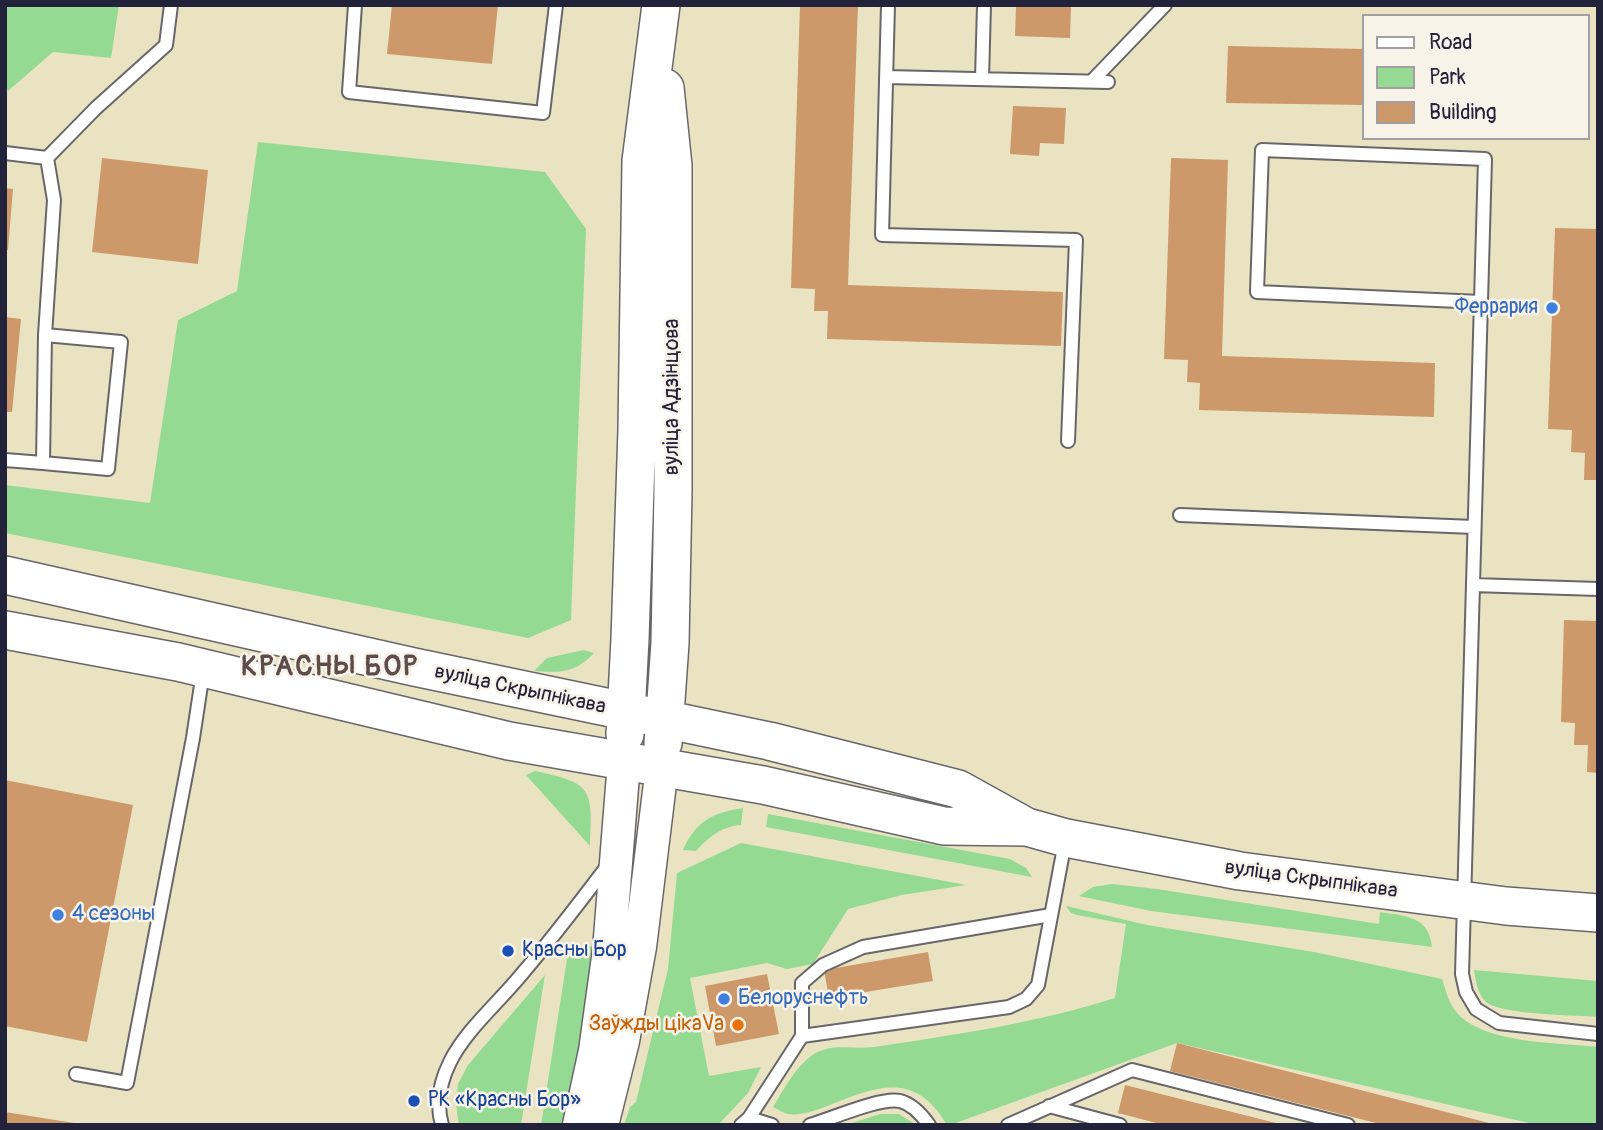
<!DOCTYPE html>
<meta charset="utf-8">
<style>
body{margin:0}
#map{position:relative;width:1603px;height:1130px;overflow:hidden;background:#e9e3c2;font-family:Pangolin,sans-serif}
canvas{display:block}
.frame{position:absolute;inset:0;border:7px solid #22223b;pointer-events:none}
.legend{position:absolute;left:1362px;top:14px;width:228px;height:126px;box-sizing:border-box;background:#f7f3e8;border:2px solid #a29fa3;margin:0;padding:9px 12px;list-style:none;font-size:21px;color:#22223b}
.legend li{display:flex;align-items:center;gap:14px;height:35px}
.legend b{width:35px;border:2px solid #a29fa3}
</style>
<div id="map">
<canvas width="1603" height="1130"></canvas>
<div class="frame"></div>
<ul class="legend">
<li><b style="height:9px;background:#fff"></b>Road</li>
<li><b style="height:19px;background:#95da93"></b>Park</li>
<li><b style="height:19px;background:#cd996a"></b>Building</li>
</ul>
</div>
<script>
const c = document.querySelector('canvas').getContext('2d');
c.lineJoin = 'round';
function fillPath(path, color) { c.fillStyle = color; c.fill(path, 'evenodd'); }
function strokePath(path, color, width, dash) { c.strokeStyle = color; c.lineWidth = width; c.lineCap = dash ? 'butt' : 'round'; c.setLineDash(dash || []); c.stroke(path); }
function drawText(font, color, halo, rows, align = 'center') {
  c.font = font + ' Pangolin,sans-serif'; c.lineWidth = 5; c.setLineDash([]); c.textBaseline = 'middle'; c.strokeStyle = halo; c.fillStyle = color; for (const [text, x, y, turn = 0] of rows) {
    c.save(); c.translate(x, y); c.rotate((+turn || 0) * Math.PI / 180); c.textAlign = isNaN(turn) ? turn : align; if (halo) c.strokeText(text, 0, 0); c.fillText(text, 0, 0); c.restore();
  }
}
const green = new Path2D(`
 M 5,5 L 119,5 L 111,58 L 53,52 L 8,91 L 5,83 Z
 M 258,142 L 545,172 L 586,229 L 571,620 L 528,638 L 5,533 L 5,485 L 150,503 L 178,320 L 237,291 Z
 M 584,650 L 594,653 C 575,673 561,673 534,671 L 547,658 Z
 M 535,771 C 592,783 593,788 590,846 L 526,775 Z
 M 743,808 L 741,825 C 722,826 708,838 696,851 L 683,850 C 696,821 712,813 743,808 Z
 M 768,814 L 1010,859 L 1026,868 L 1032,877 L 766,827 Z
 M 741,843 L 966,885 L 902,895 L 848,909 L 813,964 L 787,969 L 767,963 L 690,978 L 709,1076 L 761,1067 L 748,1093 L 718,1125 L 624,1125 L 630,1107 L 636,1102 L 668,969 L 677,873 Z
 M 1112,884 L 1157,889 L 1379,924 L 1380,912 C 1406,916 1429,916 1432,947 L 1151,911 L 1079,896 L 1093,887 Z
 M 1066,906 L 1147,925 L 1314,952 L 1442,979 C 1445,987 1447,997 1451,1004 C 1472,1045 1557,1042 1598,1047 L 1598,1125 L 1538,1125 L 1177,1043 L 950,1125 L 947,1125 C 915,1071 878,1086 830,1105 C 817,1110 802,1116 788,1114 C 783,1113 777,1109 773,1107 C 784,1089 794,1069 811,1056 C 830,1042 853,1050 874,1047 C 954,1035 1037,1023 1115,998 L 1126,924 L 1077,915 L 1071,913 Z
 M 590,946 L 596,951 L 578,1074 L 561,1125 L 541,1125 L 567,959 L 578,947 Z
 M 1474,970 L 1598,981 L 1598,1017 C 1575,1015 1498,1015 1485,1001 C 1477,992 1476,981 1474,970 Z
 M 545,975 L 521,1125 L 459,1125 L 456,1105 L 458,1084 L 468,1065 Z
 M 880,1114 L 899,1114 L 916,1125 L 846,1125 Z`);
const building = new Path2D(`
 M 392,5 L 498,5 L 492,64 L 387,54 Z
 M 800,5 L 858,5 L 848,285 L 1063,292 L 1061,346 L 827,339 L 828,311 L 814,311 L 815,289 L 791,288 Z
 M 1016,5 L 1071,5 L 1070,38 L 1015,36 Z
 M 1228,46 L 1363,49 L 1363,105 L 1226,103 Z
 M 1013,106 L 1066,108 L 1064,144 L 1040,143 L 1039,156 L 1010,154 Z
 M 102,158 L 208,170 L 198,264 L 92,252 Z
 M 1171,158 L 1228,160 L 1222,356 L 1435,363 L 1434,417 L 1199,410 L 1200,383 L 1187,382 L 1188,360 L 1164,359 Z
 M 5,188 L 13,189 L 8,250 L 5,250 Z
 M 1555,228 L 1598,229 L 1598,480 L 1584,480 L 1585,453 L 1571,452 L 1572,430 L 1548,429 Z
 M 5,317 L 21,319 L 12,412 L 5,412 Z
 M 1564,620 L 1598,621 L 1598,773 L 1587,772 L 1588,745 L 1574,745 L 1575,723 L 1561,722 Z
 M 5,780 L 133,805 L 87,1042 L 5,1026 Z
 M 928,952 L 933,981 L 829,998 L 824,970 Z
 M 767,974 L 779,1034 L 716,1046 L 705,986 Z
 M 1177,1043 L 1493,1124 L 1493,1125 L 1384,1125 L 1170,1071 Z
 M 1125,1085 L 1280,1124 L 1280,1125 L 1164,1125 L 1118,1113 Z
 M 5,1112 L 74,1123 L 74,1125 L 5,1125 Z`);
const service = new Path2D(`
 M 355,5 L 349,92 L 543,113 L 556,5
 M 888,5 L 882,235 L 1076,240 L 1068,441
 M 886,77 L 1108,82
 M 982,79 L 984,5
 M 1092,81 L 1165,5
 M 5,153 L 47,158 L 96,108 L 166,45 L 171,5
 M 1481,302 L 1257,292 L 1262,150 L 1485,159 L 1462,974 L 1466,992 L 1476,1009 L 1499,1023 L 1598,1034
 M 5,460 L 43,463 L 45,335 L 54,200 L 47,158
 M 43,463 L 108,469 L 121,342 L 45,335
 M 1180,515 L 1474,527
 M 1473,585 L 1598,589
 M 802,1036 L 1009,1007 L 1026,999 L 1038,985 L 1065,842
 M 76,1074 L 127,1083 L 193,738 L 203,672
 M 1049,1106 L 1120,1125
 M 749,1118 L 772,1125
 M 442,1125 C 436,1104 440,1082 450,1062 C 465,1031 499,1002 521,975 C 552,939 580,902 608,865
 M 741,1125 L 749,1118 L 802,1036 L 802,983 L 823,965 L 863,947 L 1051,915
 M 810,1125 C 831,1119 880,1097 900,1101 C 912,1104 922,1115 929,1125
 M 1008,1125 L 1132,1070 L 1348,1125`);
const tertiary = new Path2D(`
 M 579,1125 L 595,1051 L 609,950 L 624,762
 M 602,1125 L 623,1041 L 640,947 L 662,767`);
const secondary = new Path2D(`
 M 5,575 L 414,667 L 769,741 L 958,789 L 1023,825
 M 5,630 L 178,662 L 509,741 L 763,785 L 944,826 L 1027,827 L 1066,838 L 1240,871 L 1506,906 L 1598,913
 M 625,734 L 630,639 L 637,430 L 641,161 L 661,5
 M 663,743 L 670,643 L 673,490 L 673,166 L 665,88`);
const markers = [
 [1552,308,7,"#3f7fe0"],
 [58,915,7,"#3f7fe0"],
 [508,951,7,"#1a4fb4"],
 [724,999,7,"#3f7fe0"],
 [738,1025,7,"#e8710a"],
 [414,1101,7,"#1a4fb4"]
];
const shopNames = [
 ["Феррария",1538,308,"right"],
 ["4 сезоны",72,915],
 ["Белоруснефть",738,999]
];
const streetNames = [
 ["вуліца Адзінцова",673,397,-90],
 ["вуліца Скрыпнікава",520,690,12],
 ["вуліца Скрыпнікава",1311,880,8]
];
const transitNames = [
 ["Красны Бор",522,951],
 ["РК «Красны Бор»",428,1101]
];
const foodNames = [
 ["Заўжды цікаVа",724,1025]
];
const districtNames = [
 ["КРАСНЫ БОР",330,668]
];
fillPath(green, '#95da93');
fillPath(building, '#cd996a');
strokePath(service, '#68666a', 16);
strokePath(tertiary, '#68666a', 35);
strokePath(secondary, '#68666a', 40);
strokePath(service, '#fff', 12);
strokePath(tertiary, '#fff', 32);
strokePath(secondary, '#fff', 37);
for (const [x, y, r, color] of markers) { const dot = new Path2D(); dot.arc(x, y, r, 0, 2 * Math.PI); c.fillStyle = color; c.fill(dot); strokePath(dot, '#f7f3e8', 2.5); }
drawText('21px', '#366cbe', '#f7f3e8', shopNames, 'left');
drawText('21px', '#22223b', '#f7f3e8', streetNames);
drawText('21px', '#164399', '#f7f3e8', transitNames, 'left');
drawText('21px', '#c56008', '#f7f3e8', foodNames, 'right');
c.letterSpacing = '2px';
drawText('bold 28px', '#5e4c4b', '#f7f3e8', districtNames);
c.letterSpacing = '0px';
</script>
